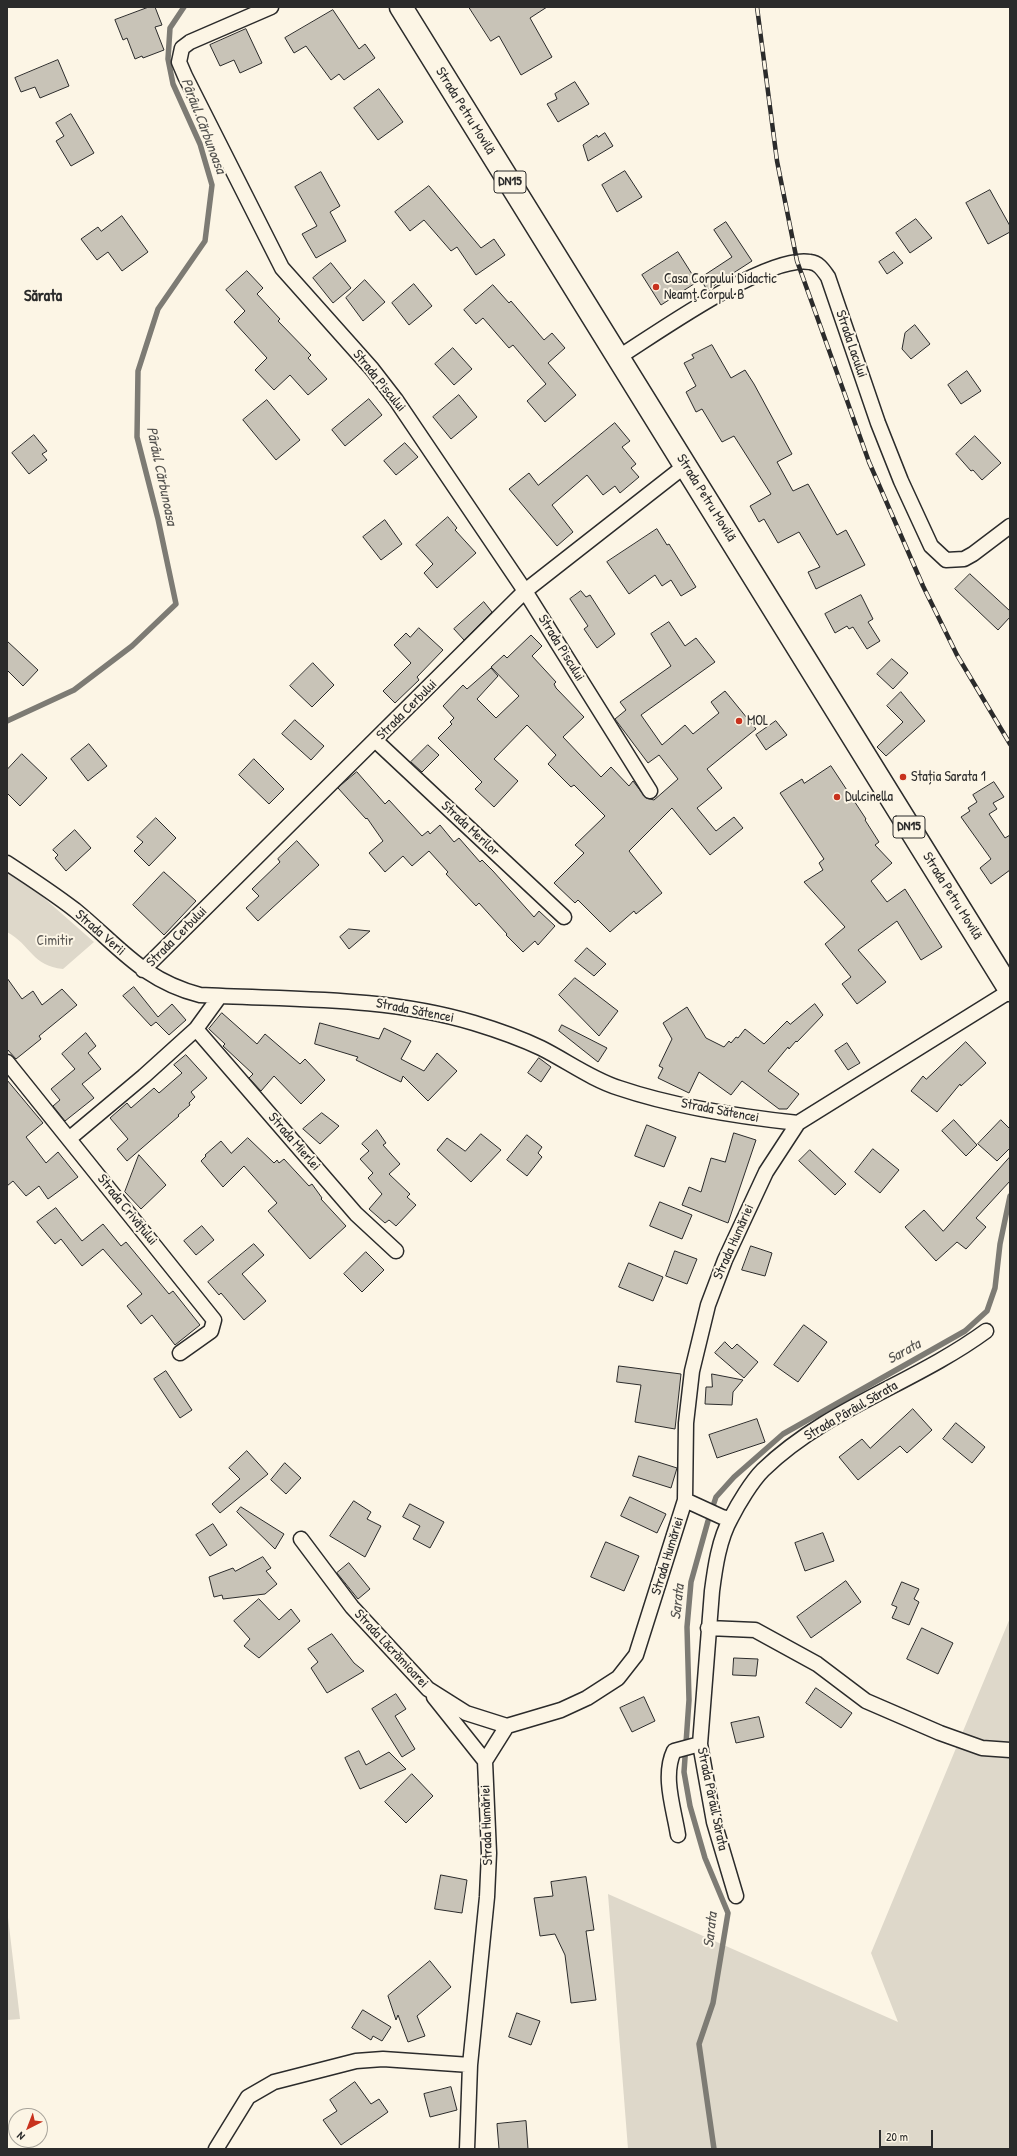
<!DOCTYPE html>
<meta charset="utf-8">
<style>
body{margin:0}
#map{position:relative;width:1017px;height:2156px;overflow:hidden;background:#fcf5e5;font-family:"Patrick Hand",sans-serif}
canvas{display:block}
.frame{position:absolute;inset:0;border:8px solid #2b2b2b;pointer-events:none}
.north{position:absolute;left:8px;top:2108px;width:40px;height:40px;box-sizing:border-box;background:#fcf5e5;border:1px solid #a8a49b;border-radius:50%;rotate:222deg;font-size:11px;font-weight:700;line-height:16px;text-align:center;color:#2b2b2b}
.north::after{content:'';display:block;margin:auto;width:14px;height:18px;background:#c8321e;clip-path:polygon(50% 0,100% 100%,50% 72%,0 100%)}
.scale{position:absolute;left:879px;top:2130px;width:54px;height:18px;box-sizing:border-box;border:2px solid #2b2b2b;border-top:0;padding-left:5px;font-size:12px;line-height:14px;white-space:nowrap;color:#2b2b2b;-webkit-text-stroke:3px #fcf5e5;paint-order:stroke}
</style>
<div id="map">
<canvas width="1017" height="2156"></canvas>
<div class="frame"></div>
<div class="north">N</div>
<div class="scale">20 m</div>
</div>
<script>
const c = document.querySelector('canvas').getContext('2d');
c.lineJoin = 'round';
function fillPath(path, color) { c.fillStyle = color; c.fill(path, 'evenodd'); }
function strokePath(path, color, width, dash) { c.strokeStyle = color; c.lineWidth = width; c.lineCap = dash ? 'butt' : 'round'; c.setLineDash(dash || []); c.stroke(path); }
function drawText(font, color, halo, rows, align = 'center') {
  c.font = font + ' "Patrick Hand",sans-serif'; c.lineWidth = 4; c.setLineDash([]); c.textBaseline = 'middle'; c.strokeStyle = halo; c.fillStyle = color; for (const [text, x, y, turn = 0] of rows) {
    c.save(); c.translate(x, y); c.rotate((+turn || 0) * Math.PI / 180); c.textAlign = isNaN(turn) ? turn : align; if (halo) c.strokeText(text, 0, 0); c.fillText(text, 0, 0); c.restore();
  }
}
const green = new Path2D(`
 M 7,872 L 36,891 L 94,942 L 63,969 C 32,966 31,945 7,932 Z
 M 1010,1618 L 1010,2149 L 628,2149 L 608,1894 L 898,2022 L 871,1953 Z
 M 7,1909 L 20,2019 L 7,2020 Z`);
const stream = new Path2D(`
 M 7,721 L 74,690 L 132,646 L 176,604 L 158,519 L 137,437 L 138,371 L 158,309 L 205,241 L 212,185 L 200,144 L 173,84 L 168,59 L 170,28 L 184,7
 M 714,2149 L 699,2044 L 713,2003 L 728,1913 L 705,1858 L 690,1806 L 684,1772 L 689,1700 L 687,1627 L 691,1582 L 708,1521 L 716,1497 L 734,1477 L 783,1434 L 965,1331 L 987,1311 L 995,1288 L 1000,1244 L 1010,1196`);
const building = new Path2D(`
 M 149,7 L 155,7 L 162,25 L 155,27 L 164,50 L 143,58 L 142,56 L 135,59 L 127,38 L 123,40 L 115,20 Z
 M 469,7 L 547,7 L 530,18 L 552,57 L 521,75 L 499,36 L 491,41 Z
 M 333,10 L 359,49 L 365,44 L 375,58 L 344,80 L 339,74 L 331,80 L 306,46 L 294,53 L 285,38 Z
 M 246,29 L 262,63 L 240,73 L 234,60 L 220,66 L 210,45 Z
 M 58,60 L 69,86 L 40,98 L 35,87 L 21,92 L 15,78 Z
 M 575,82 L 589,104 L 558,122 L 547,104 L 557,99 L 555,94 Z
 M 379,89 L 403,122 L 378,140 L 354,108 Z
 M 71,114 L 94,153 L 71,166 L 56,141 L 64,136 L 56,123 Z
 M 605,133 L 613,146 L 588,161 L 583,145 L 597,135 L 598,137 Z
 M 625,171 L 642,197 L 617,212 L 602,185 Z
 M 321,172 L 340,206 L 330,212 L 346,241 L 316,258 L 302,234 L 317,226 L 295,187 Z
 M 429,186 L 481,248 L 494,239 L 505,255 L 476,275 L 457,247 L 451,251 L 424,220 L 410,231 L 395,212 Z
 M 990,190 L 1010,226 L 1010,232 L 988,244 L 966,203 Z
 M 122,216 L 148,252 L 122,271 L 108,252 L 97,260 L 81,239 L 98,227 L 101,231 Z
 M 916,219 L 932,238 L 910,253 L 896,233 Z
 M 726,222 L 752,261 L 707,290 L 700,278 L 732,257 L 714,230 Z
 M 678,252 L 697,282 L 661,305 L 642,275 Z
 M 894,252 L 903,263 L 887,274 L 879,262 Z
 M 331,263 L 351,288 L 333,303 L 313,278 Z
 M 247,271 L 263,288 L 257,294 L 280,319 L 278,321 L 311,355 L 308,358 L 327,379 L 308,395 L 290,375 L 274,390 L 255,370 L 267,358 L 234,322 L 245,311 L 226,290 Z
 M 365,280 L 385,302 L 363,321 L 346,298 Z
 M 414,284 L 432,306 L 409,325 L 392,303 Z
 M 493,285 L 509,303 L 511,301 L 544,340 L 552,333 L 565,348 L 548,363 L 576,395 L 545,422 L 527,401 L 546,384 L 513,345 L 509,348 L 483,318 L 476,324 L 464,310 Z
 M 915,325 L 930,344 L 911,359 L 902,349 L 905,333 Z
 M 712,345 L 731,378 L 745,370 L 754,384 L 792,454 L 777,462 L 793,491 L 808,484 L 837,535 L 846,530 L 865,565 L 816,589 L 808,572 L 820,567 L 799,532 L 778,543 L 764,519 L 759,522 L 750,506 L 771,494 L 734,436 L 722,442 L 702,409 L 696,412 L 686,392 L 696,386 L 684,363 L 694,358 L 692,355 Z
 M 453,348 L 472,369 L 454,385 L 435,364 Z
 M 967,371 L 981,391 L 961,404 L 948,385 Z
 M 459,395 L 477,417 L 451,439 L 433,417 Z
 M 369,399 L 382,415 L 345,446 L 332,430 Z
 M 267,400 L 300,440 L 276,460 L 243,420 Z
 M 615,423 L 630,441 L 622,447 L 636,464 L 631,468 L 639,477 L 620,493 L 615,486 L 603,495 L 587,475 L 552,505 L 573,532 L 557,546 L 509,489 L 529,473 L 538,485 Z
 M 34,435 L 47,451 L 42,454 L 47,460 L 29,474 L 12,453 Z
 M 975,436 L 1001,463 L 982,480 L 973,470 L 971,471 L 956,454 Z
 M 405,443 L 418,457 L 396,475 L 384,461 Z
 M 448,517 L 457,528 L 455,530 L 476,553 L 437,588 L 424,573 L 433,564 L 416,545 Z
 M 385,520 L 402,544 L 381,560 L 363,537 Z
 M 657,529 L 667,545 L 669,544 L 696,587 L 681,596 L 671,580 L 662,586 L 655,575 L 629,594 L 607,562 Z
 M 970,574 L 1010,611 L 1010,617 L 998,630 L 955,589 Z
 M 581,591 L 586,597 L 590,595 L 615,634 L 597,648 L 584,629 L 588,626 L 570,599 Z
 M 861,595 L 873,619 L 868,622 L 880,641 L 867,649 L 853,627 L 849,629 L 847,626 L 835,633 L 825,614 Z
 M 484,602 L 492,612 L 464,640 L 454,629 Z
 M 669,622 L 685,646 L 696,638 L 715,662 L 641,715 L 662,745 L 685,725 L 693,734 L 719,713 L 711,702 L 725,691 L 756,729 L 707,769 L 722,788 L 697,808 L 716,831 L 734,817 L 743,828 L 710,855 L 672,808 L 629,851 L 662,893 L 636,914 L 634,911 L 610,932 L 578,900 L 575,903 L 554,883 L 584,853 L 575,845 L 605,816 L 574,785 L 571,787 L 548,764 L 556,755 L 527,725 L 494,759 L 518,781 L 494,807 L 475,789 L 482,782 L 438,738 L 452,724 L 450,722 L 454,718 L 443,706 L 463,685 L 467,689 L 491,668 L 498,676 L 477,699 L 496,718 L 519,696 L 491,667 L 504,655 L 507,658 L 531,635 L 542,646 L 532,656 L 556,682 L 554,684 L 556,688 L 584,717 L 563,737 L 601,777 L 611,767 L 629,786 L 633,781 L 646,798 L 654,800 L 678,779 L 659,755 L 648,763 L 615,719 L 626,710 L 620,702 L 671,666 L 651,634 Z
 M 419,628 L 443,650 L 417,677 L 419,680 L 395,703 L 383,691 L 411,663 L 394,645 L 406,633 L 410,637 Z
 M 7,641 L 38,670 L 23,686 L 7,670 Z
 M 892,659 L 908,673 L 893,689 L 877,674 Z
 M 313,663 L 334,685 L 312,707 L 290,686 Z
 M 901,692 L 925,721 L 886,756 L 877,747 L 903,722 L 887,706 Z
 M 295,720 L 324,746 L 311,760 L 282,734 Z
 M 776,721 L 787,735 L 766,750 L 756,735 Z
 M 89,744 L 107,766 L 88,781 L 71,759 Z
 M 428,745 L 439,755 L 422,772 L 411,762 Z
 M 22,754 L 47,778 L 20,806 L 7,793 L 7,770 Z
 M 254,759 L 284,789 L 269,804 L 239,775 Z
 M 831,766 L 866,819 L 865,820 L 879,842 L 875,845 L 892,863 L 871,881 L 887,902 L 905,889 L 942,947 L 921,960 L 897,921 L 858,950 L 886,982 L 857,1004 L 842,984 L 851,977 L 825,944 L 845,927 L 804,882 L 823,870 L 819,863 L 824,859 L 780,793 L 802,779 L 804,783 Z
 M 357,772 L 385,804 L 389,800 L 422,836 L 428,831 L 430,834 L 440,825 L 454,842 L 459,838 L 480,862 L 482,860 L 493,871 L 534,917 L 539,911 L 555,926 L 538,945 L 535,941 L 523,952 L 506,935 L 507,934 L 479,903 L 476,906 L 446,874 L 448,872 L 429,851 L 412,866 L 403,856 L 385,872 L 369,853 L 383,841 L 367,818 L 366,819 L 338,788 Z
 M 994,782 L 1004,797 L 993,803 L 997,809 L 989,814 L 1005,838 L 1010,835 L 1010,870 L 991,884 L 980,868 L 991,859 L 961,817 L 970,811 L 968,808 L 977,802 L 973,795 Z
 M 156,818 L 176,838 L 149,866 L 134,851 L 143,842 L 137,837 Z
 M 75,830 L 91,848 L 66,871 L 55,858 L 58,855 L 53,850 Z
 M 297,841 L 319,865 L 258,921 L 246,908 L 259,896 L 252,889 L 280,862 L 278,859 Z
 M 164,872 L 196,901 L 164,935 L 133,905 Z
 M 349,929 L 370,931 L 349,949 L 340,937 Z
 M 587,948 L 606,964 L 594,976 L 575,961 Z
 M 7,978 L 22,999 L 33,991 L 42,1005 L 62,989 L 77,1005 L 39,1036 L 41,1039 L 16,1059 L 7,1049 Z
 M 575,978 L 618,1011 L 599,1036 L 559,995 Z
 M 134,987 L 158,1017 L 172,1004 L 186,1020 L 169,1035 L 156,1022 L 151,1026 L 123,996 Z
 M 815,1004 L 823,1015 L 797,1042 L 796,1041 L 789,1049 L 788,1047 L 768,1071 L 799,1094 L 787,1109 L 779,1109 L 742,1081 L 731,1095 L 699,1072 L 689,1093 L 658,1078 L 663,1068 L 659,1066 L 672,1039 L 663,1023 L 687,1007 L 706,1038 L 724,1047 L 729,1041 L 731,1043 L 736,1037 L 738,1038 L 745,1029 L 764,1044 L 787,1021 L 790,1024 Z
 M 222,1013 L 257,1044 L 265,1034 L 300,1064 L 305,1059 L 325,1080 L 301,1104 L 274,1076 L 261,1091 L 249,1078 L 253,1074 L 223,1046 L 225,1044 L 209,1029 Z
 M 320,1023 L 379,1039 L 384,1028 L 411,1041 L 401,1059 L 424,1071 L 437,1053 L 457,1071 L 428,1101 L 403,1076 L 401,1082 L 356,1060 L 358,1057 L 315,1044 Z
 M 562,1025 L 607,1048 L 598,1062 L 559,1031 Z
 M 86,1033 L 96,1046 L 88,1053 L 101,1069 L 82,1084 L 94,1098 L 65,1121 L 53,1106 L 60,1100 L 51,1089 L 75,1069 L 62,1054 Z
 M 966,1042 L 986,1063 L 961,1086 L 960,1084 L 937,1112 L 911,1091 L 923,1076 L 926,1079 Z
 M 847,1043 L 860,1063 L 848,1070 L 835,1051 Z
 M 186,1055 L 207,1078 L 191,1092 L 195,1097 L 189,1103 L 190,1105 L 178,1115 L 179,1116 L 127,1161 L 117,1149 L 128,1139 L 110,1118 L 127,1103 L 131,1108 L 154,1088 L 159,1093 L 182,1073 L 174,1065 Z
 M 539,1058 L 551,1067 L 541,1082 L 528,1073 Z
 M 7,1080 L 43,1123 L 26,1137 L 46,1163 L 58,1152 L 78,1177 L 48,1199 L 39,1186 L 26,1196 L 13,1181 L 7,1186 Z
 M 322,1113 L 339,1126 L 320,1144 L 303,1129 Z
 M 954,1120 L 977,1145 L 966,1156 L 942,1131 Z
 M 1001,1120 L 1010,1129 L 1010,1148 L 997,1161 L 978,1144 Z
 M 647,1125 L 676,1137 L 664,1167 L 635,1156 Z
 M 377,1130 L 386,1143 L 383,1145 L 400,1164 L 389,1174 L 410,1194 L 407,1197 L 416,1205 L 396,1226 L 389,1220 L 385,1223 L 369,1209 L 382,1194 L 368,1178 L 373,1173 L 360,1159 L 369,1151 L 362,1144 Z
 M 734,1133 L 756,1140 L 728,1223 L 682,1205 L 689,1187 L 701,1192 L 711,1158 L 725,1162 Z
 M 481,1134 L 501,1150 L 471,1182 L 437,1150 L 447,1138 L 465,1151 Z
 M 527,1135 L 542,1147 L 538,1153 L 542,1157 L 527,1176 L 507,1160 Z
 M 248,1138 L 274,1163 L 277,1160 L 279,1163 L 284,1159 L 309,1186 L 312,1184 L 322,1198 L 321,1199 L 346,1226 L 310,1259 L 268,1211 L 277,1203 L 244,1166 L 223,1187 L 201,1161 L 206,1156 L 205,1155 L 221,1141 L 231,1153 Z
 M 873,1149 L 899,1170 L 880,1193 L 855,1172 Z
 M 810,1150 L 846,1184 L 835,1195 L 799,1161 Z
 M 139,1155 L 166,1185 L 141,1209 L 125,1192 Z
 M 1010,1157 L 1010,1181 L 976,1218 L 986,1227 L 966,1249 L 957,1242 L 936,1261 L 905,1227 L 924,1210 L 943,1231 Z
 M 660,1202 L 692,1215 L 682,1239 L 650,1226 Z
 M 56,1208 L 82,1241 L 103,1224 L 121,1246 L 126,1242 L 169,1294 L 173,1291 L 200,1325 L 175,1345 L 152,1315 L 141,1324 L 127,1306 L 142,1294 L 103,1249 L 82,1266 L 61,1239 L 55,1244 L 37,1222 Z
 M 202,1226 L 214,1240 L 196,1255 L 184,1241 Z
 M 254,1244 L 264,1255 L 242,1274 L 266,1301 L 244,1320 L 221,1293 L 219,1295 L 208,1282 Z
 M 751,1246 L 772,1253 L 765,1276 L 742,1270 Z
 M 675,1251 L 697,1259 L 687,1284 L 666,1276 Z
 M 366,1252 L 384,1270 L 362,1292 L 344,1274 Z
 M 629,1263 L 663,1277 L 653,1301 L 619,1287 Z
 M 804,1325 L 827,1342 L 798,1382 L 774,1365 Z
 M 725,1342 L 732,1349 L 737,1344 L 758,1362 L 744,1378 L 715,1353 Z
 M 619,1366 L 681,1374 L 675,1429 L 635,1422 L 641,1385 L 617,1382 Z
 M 166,1371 L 192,1410 L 180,1418 L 154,1379 Z
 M 712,1374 L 743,1380 L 733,1392 L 732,1405 L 705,1404 L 706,1387 L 712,1387 Z
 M 913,1409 L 932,1430 L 907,1453 L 900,1446 L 858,1480 L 839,1457 L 862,1439 L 870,1448 Z
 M 757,1419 L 765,1442 L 717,1458 L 709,1435 Z
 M 956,1423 L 985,1447 L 972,1463 L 943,1439 Z
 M 247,1451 L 268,1474 L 220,1513 L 212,1504 L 240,1479 L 229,1468 Z
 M 639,1456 L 677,1468 L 671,1488 L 633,1476 Z
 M 285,1463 L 301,1478 L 286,1494 L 271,1480 Z
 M 630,1497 L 666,1514 L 657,1533 L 621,1516 Z
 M 354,1501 L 371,1512 L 367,1519 L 381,1526 L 365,1557 L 330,1536 Z
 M 410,1504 L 444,1522 L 430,1548 L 413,1539 L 420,1526 L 403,1517 Z
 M 241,1507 L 284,1534 L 275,1549 L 237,1512 Z
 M 213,1524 L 227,1545 L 210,1556 L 196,1535 Z
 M 823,1533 L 834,1561 L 805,1571 L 795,1543 Z
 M 606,1542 L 639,1556 L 624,1591 L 591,1577 Z
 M 263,1557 L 271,1568 L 266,1571 L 277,1584 L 265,1594 L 223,1599 L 222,1595 L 214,1597 L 209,1577 L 233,1568 L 235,1571 Z
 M 349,1563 L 370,1589 L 358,1599 L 337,1573 Z
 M 846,1581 L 861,1602 L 811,1638 L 797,1617 Z
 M 902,1582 L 919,1589 L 914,1599 L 919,1602 L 909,1625 L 892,1618 L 897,1607 L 892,1605 Z
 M 259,1599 L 279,1620 L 291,1609 L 300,1621 L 259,1658 L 244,1646 L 250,1639 L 234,1621 Z
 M 922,1628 L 953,1643 L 938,1674 L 907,1659 Z
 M 332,1634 L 354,1663 L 364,1671 L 327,1693 L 311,1668 L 318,1662 L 308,1649 Z
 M 734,1658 L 758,1659 L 756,1676 L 733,1675 Z
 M 816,1688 L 852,1713 L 841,1728 L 806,1703 Z
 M 396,1694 L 406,1709 L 395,1716 L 415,1749 L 402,1757 L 372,1709 Z
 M 644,1697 L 655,1721 L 632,1732 L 620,1708 Z
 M 759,1717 L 764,1737 L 736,1743 L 731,1723 Z
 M 359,1751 L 366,1765 L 389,1752 L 406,1769 L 360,1789 L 345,1758 Z
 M 412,1774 L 433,1796 L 406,1823 L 385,1802 Z
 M 441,1875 L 467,1880 L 462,1913 L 435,1909 Z
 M 586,1877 L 594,1930 L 586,1931 L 596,2000 L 571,2003 L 565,1955 L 555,1934 L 540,1936 L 534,1898 L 553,1896 L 551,1882 Z
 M 430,1961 L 451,1987 L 417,2016 L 425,2036 L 408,2042 L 398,2015 L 396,2020 L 388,1996 Z
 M 363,2010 L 391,2027 L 382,2041 L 373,2036 L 371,2040 L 352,2028 Z
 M 517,2013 L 540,2021 L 531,2045 L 509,2037 Z
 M 355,2082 L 371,2104 L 379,2099 L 388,2112 L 341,2145 L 323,2120 L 337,2111 L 330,2100 Z
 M 451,2087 L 457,2110 L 430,2117 L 424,2094 Z
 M 526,2121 L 528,2149 L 499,2149 L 497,2124 Z`);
const minor = new Path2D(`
 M 271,7 L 190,42 L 182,48 L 179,62 L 185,76 L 282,268 L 372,369 L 396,400 L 525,591 L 650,791
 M 619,357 C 657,333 768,254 810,262 C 819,263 823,270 828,277 L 878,423 L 901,481 L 931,546 L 946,560 L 964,559 L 973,554 L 1010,526
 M 376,741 L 564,917
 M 7,863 C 30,878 53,893 75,910 C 119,946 142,980 200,995 C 292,1000 384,996 474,1023 C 497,1030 520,1038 541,1048 C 567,1061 591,1079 619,1088 C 672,1106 742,1117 798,1123
 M 143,970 L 525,591 L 686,465
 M 196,1029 L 356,1214 L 396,1251
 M 7,1062 L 214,1320 L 211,1331 L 180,1353
 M 70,1138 L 144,1076 L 196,1029 L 220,996
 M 685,1500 L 722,1517 L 730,1519
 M 301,1539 L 352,1607 L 428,1689 L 466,1713 L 507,1726
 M 708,1628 L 755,1630 L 817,1664 L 866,1701 L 940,1733 L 982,1748 L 1010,1750
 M 434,1697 L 485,1761
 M 678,1835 C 674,1809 662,1776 674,1751 L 700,1744
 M 736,1896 L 714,1822 L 700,1744 L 712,1591 C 715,1568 719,1539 731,1518 C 738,1504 752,1481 763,1470 C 827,1408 915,1383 986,1331
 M 216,2149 L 248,2097 L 274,2082 L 356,2061 L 383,2059 L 470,2065
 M 467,2149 L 470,2065 L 487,1897 L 489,1853 L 485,1761 L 507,1726 L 561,1710 L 587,1698 L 618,1678 L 636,1655 L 685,1500 L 686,1423 L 692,1371 L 708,1305 L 725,1260 L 766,1172 L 798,1123 L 1010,991`);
const primary = new Path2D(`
 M 401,7 L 1010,990`);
const rail = new Path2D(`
 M 757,7 L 777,161 L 797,261 L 869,462 L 923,586 L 957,655 L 1010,744`);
const markers = [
 [656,287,4,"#c8321e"],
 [739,721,4,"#c8321e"],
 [903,777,4,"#c8321e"],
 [837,797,4,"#c8321e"]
];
const shields = [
 [510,182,32],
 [909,827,32]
];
const shieldNames = [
 ["DN15",510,182],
 ["DN15",909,827]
];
const streetNames = [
 ["Strada Petru Movilă",465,111,58],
 ["Strada Lacului",851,344,71],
 ["Strada Piscului",379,381,51],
 ["Strada Petru Movilă",706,498,58],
 ["Strada Piscului",561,648,58],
 ["Strada Cerbului",407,710,-45],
 ["Strada Merilor",470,829,43],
 ["Strada Petru Movilă",952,896,58],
 ["Strada Verii",100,933,41],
 ["Strada Cerbului",177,937,-45],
 ["Strada Sătencei",415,1011,11],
 ["Strada Sătencei",720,1111,11],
 ["Strada Mierlei",294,1142,49],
 ["Strada Crivățului",127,1210,51],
 ["Strada Humăriei",734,1242,-66],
 ["Strada Pârâul Sărata",851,1411,-30],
 ["Strada Humăriei",668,1556,-73],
 ["Strada Lăcrămioarei",391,1649,47],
 ["Strada Pârâul Sărata",712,1799,78],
 ["Strada Humăriei",487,1825,-92]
];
const poiNames = [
 ["Casa Corpului Didactic",664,279],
 ["Neamţ Corpul B",664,295],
 ["MOL",747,721],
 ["Stația Sarata 1",911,777],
 ["Dulcinella",845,797]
];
const parkNames = [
 ["Cimitir",55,941]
];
const waterNames = [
 ["Pârâul Cărbunoasa",203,126,69],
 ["Pârâul Cărbunoasa",161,476,78],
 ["Sarata",904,1352,-29],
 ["Sarata",678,1602,-84],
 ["Sarata",711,1930,-84]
];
const quarterNames = [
 ["Sărata",43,297]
];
fillPath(green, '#ded8ca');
strokePath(stream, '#7d7b74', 5.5);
fillPath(building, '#c8c3b7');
strokePath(building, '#2b2b2b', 1);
strokePath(minor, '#2b2b2b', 17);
strokePath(primary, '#2b2b2b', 25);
strokePath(minor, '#fcf5e5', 14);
strokePath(primary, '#fcf5e5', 22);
strokePath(rail, '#2b2b2b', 4.5);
strokePath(rail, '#fcf5e5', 3, [9]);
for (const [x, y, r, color] of markers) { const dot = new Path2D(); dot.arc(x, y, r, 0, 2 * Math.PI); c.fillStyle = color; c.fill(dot); strokePath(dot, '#fcf5e5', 1.5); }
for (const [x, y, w] of shields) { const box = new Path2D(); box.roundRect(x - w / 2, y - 11, w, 22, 3); c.fillStyle = '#fcf5e5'; c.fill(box); strokePath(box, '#2b2b2b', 1); }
drawText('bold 13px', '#2b2b2b', null, shieldNames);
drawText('14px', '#2b2b2b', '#fcf5e5', streetNames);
drawText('14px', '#2b2b2b', '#fcf5e5', poiNames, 'left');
drawText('14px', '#585653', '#fcf5e5', parkNames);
drawText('italic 15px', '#545350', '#fcf5e5', waterNames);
drawText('bold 16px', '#2b2b2b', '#fcf5e5', quarterNames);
</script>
